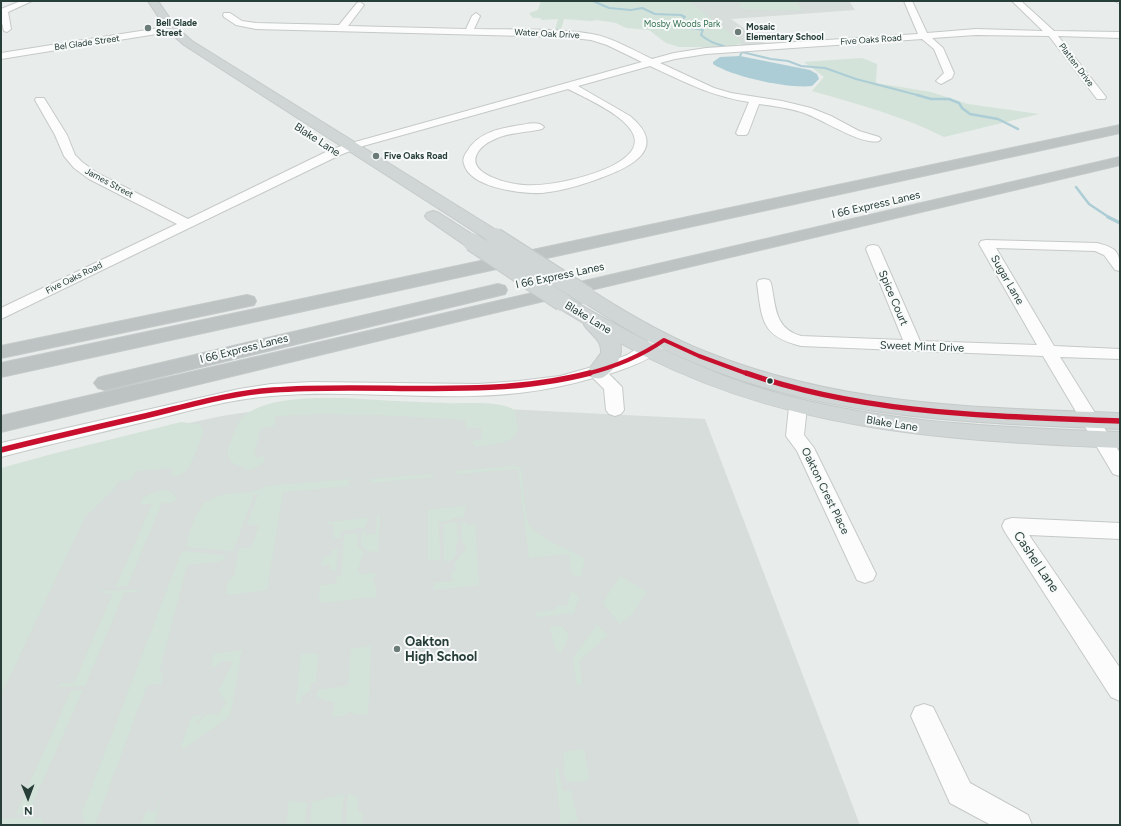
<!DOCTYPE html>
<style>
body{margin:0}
#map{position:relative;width:1121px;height:826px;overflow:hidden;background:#e8ecea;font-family:Figtree,sans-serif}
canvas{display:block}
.frame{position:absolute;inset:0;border:2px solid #273e39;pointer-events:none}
.north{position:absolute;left:8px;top:778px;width:40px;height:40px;-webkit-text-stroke:3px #f7faf9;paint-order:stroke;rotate:179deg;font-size:11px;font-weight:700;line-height:16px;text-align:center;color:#273e39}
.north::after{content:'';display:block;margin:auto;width:14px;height:18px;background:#273e39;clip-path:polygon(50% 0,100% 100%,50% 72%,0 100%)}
</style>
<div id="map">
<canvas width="1121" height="826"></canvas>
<div class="frame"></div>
<div class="north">N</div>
</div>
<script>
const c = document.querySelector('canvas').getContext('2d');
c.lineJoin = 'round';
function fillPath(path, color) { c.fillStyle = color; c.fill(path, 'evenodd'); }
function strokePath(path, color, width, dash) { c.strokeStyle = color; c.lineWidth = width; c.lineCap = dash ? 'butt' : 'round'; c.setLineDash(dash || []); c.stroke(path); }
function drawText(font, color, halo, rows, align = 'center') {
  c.font = font + ' Figtree,sans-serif'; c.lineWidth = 4; c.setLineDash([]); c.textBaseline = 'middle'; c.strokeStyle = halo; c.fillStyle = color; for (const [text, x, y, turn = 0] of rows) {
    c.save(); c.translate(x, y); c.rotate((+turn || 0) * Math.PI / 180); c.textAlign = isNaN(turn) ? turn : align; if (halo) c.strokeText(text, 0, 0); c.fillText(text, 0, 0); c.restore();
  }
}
const built = new Path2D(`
 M 688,1 L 849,1 L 855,10 L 731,19 L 766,44 L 742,45 Z
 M 384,403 L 705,419 L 860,825 L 1,825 L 1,473 L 189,423 L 222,416 L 287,406 Z`);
const green = new Path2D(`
 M 541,1 L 688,1 L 743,43 L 727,47 L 679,47 L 666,43 L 649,30 L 626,28 L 616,23 L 597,20 L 591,21 L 564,19 L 561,30 L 555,30 L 558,19 L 542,20 L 540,18 L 533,18 L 529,13 L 538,10 Z
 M 738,1 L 797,1 L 802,10 L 742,9 Z
 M 862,58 L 877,64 L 876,83 L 931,92 L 968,104 L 1039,114 L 944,137 C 903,116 857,104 812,91 L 824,77 L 804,62 Z
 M 344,398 C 378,400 412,402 446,403 C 466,404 497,400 515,410 L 518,431 C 509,446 491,444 475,446 L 473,443 L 470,443 L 473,441 L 482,439 L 481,428 L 466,428 L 465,420 C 401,416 339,412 276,416 L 274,426 L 260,429 L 254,457 L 265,457 L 264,462 L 253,469 L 246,470 L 246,467 C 236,467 230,462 227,453 C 231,442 234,428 241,419 C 263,396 315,398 344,398 Z
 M 181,422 L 195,424 L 198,423 L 203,430 C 202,437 191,466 186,471 C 182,475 176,477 171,476 L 173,468 L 136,471 L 131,480 L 119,481 L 113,490 L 85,517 L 1,695 L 1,468 L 52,454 Z
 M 514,466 L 519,467 L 521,469 L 527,521 C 534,537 569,550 585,558 L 581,576 L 575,576 L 575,574 L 572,575 L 569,554 L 529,558 L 518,469 L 456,474 L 456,471 Z
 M 432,474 L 434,477 L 369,483 L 372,479 Z
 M 349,479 L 348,486 L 283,492 L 267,590 L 226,595 L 228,582 L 235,574 L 239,548 L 251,548 L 259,525 L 247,525 L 258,494 L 254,495 L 233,551 L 186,547 L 191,528 L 196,515 L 204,503 L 216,497 L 226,494 L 252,492 L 267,486 Z
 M 162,490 L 169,491 L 176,497 L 176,500 L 172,503 L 162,503 L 127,586 L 116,587 L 152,504 L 142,504 L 141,500 L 151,493 Z
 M 466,506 L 463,519 L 461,519 L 461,516 L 450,520 L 439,522 L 440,560 L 428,559 L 428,510 Z
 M 377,516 L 380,516 L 378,552 L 368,551 L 361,545 L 362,532 L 365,531 L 365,535 L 376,534 Z
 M 369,518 L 364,529 L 358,527 L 358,528 L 341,531 L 340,538 L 334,538 L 333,524 L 327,525 L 327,522 Z
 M 457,522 L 458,541 L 455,551 L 456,555 L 451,561 L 444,561 L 443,524 Z
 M 461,522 L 466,522 L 466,525 L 475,524 L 479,585 L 434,590 L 434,583 L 454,581 L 454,580 L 452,580 L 452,572 L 455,571 L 455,562 L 466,549 L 462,540 Z
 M 358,533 L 357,546 L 364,552 L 357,572 L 363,575 L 364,574 L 367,575 L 369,572 L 377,575 L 372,580 L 376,588 L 376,597 L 319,603 L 320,585 L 336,584 L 337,576 L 341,577 L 344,534 Z
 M 338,549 L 336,570 L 330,570 L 330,564 L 322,566 L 323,557 L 331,556 L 332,550 Z
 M 184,551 L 227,556 L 221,561 L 187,565 L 159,673 L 164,673 L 161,684 L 147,685 L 95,825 L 85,825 L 82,815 L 83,810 L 181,553 Z
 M 620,576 L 647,592 L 632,614 L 620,624 L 603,603 Z
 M 140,590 L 136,592 L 124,593 L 85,686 L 57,687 L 62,683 L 74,683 L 113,593 L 101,593 L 100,591 Z
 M 571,590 L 579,597 L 574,613 L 536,617 L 535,613 L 556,610 L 557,606 L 568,605 Z
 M 597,625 L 608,635 L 579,661 L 582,684 L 577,686 L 573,658 Z
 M 562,626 L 569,636 L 561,652 L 557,652 L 549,627 Z
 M 371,646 L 368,714 L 363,715 L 350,712 L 343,716 L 332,717 L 335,703 L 317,697 L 317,690 L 348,686 L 351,649 Z
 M 242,650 L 230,716 L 183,749 L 181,747 L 192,716 L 202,715 L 196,725 L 198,725 L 206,714 L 218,715 L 226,702 L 218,691 L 234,661 L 221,661 L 217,666 L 211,667 L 214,654 Z
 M 318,653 L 316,682 L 311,683 L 310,691 L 301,696 L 301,703 L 296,703 L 301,654 Z
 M 83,690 L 28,814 L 16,814 L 71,691 Z
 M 584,749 L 589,780 L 567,783 L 563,767 L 565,766 L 563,752 Z
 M 555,768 L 558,768 L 563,791 L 571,790 L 578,821 L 561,825 Z
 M 348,793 L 358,798 L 358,812 L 363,812 L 362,825 L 346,825 Z
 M 344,794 L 341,825 L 310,825 L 312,802 Z
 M 161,797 L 162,797 L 154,825 L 141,825 L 146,811 L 156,812 Z
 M 289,801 L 307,802 L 305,825 L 286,825 L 289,810 L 287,809 Z
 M 14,818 L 41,818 L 44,822 L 42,825 L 1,825 L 1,819 L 13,819 Z`);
const water = new Path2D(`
 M 740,56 L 810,70 L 817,74 L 819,79 L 812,86 C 789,89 733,77 713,64 L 713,62 L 720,57 Z`);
const streamFar2 = new Path2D(`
 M 593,1 L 609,8 L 631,10 L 642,8 L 655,14 L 681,15 L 685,17 L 677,22 L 689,23 L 692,28 L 703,30 L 701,35 C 708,41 715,44 724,46
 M 740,56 L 742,52 L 771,59 L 788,61 L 801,66 L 825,68 L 856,79 L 921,96`);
const streamFar1 = new Path2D(`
 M 917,95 L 931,99 L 949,99 L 959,103 L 962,108 L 970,114 L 998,119 L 1018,129
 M 1076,187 L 1089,204 L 1110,218`);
const stream = new Path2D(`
 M 1108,217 L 1120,223`);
const minor = new Path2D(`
 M 21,1 L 32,1 L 8,12 L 11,29 L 7,32 L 4,31 L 1,19 L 1,9 Z
 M 904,1 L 912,1 L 927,33 L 976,29 L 1043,31 L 1012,1 L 1021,1 L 1054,31 L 1120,32 L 1120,38 L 1058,36 L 1106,97 L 1105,99 L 1097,99 L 1049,36 L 976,35 L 932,38 L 943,48 L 954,73 L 952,78 L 941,84 L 936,81 L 944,73 L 934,49 L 922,39 L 706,54 L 675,59 L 660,63 L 714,88 L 731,93 L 782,101 L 811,108 L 831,116 L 859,131 L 879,137 L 881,139 L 879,141 C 862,146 822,119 804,113 C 790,108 774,106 759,104 L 748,133 L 746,135 L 738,135 L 736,133 L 749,102 C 710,96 685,82 650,66 L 578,86 L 630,116 C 671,150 627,169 595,180 C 578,186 561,191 542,193 C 522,194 470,188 464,164 C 462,159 465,154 468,150 C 479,132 501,128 521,125 C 527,124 539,121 544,127 L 542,129 C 526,133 510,132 495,139 C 488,142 482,146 478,152 C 464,174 509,184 524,185 C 550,187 601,175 622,160 C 665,131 589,100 568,89 L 363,146 L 340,155 L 1,319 L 1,308 L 177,224 L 89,179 L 74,168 L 64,156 L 55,135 L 35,100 L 36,98 L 44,98 L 67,135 L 75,155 L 82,162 L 97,173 L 188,219 L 332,149 L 355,142 L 642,62 L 607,45 L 591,40 L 564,37 L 256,29 L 236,25 L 224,17 L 223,15 L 224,13 L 230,13 L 242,21 L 256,23 L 339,25 L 357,3 L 360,2 L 364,5 L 348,26 L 466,29 L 472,16 L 476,13 L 480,16 L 474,29 C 513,30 554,28 592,34 C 613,38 633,50 652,59 L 674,53 L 706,48 L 918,34 Z
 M 1115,1 L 1120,1 L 1120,4 Z
 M 172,26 L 175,27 L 176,29 L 175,31 L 1,59 L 1,53 Z
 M 986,240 L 1097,243 C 1117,248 1120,252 1120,271 L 1115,270 L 1104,255 L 1095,251 L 996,248 L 1054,346 L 1120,349 L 1120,359 L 1060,357 L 1120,453 L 1120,476 L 1113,474 L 1043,356 L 801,346 C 761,336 762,320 757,283 L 759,280 L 764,279 L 769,280 L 771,283 C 776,307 774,328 801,336 L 903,340 L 866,249 L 868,246 L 873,245 L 878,246 L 880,249 L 920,341 L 1037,345 L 979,244 L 981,241 Z
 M 663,335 L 669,336 L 671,340 C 660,357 628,368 609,374 L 622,387 L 624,410 L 621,414 L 615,416 L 609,414 L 606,410 L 604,389 L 593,378 C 569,385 545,390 519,393 C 437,402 354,389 272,396 C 230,399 189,411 148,421 C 99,433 50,444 1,457 L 1,443 L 239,389 L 271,384 L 312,382 L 478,384 L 519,381 L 560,376 L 603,364 L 627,355 L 657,336 Z
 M 798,401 L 804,403 L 807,407 L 804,435 L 814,448 L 876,574 L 873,580 L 865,583 L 857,580 L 797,451 L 786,436 L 789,407 L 792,403 Z
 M 1012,518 L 1120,523 L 1120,539 L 1029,535 L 1120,668 L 1120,701 L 1111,697 L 1005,532 L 1002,526 L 1005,520 Z
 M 924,704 L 933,707 L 970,783 L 1028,815 L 1032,825 L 991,825 L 950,803 L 911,716 L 915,707 Z`);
const major = new Path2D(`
 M 148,1 L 158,1 L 175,26 L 192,41 L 501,233 L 503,237 L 501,241 L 495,242 L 489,241 L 184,45 L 167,30 Z
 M 433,211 L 439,213 L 478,238 L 481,242 L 478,246 L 472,247 L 466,246 L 427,219 L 425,216 L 427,213 Z
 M 587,290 L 594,292 C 630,315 668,337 709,353 C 842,406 979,408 1120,413 L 1120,429 C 964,422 818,420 672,353 C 640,338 610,319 580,300 L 578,296 L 580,292 Z
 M 562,296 L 569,298 C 631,334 694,368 763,389 C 878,424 1001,427 1120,432 L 1120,448 C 943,440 779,432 620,343 C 624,355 615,370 605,376 C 600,380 595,378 590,377 L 587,372 L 601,353 C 602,340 591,335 584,325 L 585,324 L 555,306 L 553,302 L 555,298 Z`);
const highway = new Path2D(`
 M 1120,125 L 1120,133 L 1,377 L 1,363 Z
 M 1120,157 L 1120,165 L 472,318 L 1,432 L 1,416 Z
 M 498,284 L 505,286 L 507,290 L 505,294 L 105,390 L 98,388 L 94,383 L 98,378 L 105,376 Z
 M 247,295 L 254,297 L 256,301 L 254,305 L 1,358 L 1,346 Z`);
const majorBridge = new Path2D(`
 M 495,237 L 587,296
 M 472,242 L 562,302`);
const bus1Far1 = new Path2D(`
 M 586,374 C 614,367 640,357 664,340 L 699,356 L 748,374`);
const bus1 = new Path2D(`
 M 746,373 C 866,415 994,416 1120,421
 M 1,450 C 49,438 97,427 145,416 C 187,406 230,393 273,390 C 379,382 486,400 590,373`);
const markers = [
 [148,28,4,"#6b7b77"],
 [738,32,4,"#6b7b77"],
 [376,156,4,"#6b7b77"],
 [770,381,3.5,"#273e39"],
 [397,649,4,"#6b7b77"]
];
const farPoinames = [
 ["Bell Glade",156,23],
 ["Street",156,33],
 ["Mosaic",746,27],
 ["Elementary School",746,37],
 ["Five Oaks Road",384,156]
];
const farParknames = [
 ["Mosby Woods Park",682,24]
];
const farStreetnames = [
 ["Water Oak Drive",547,34,3],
 ["Five Oaks Road",871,40,-4],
 ["Bel Glade Street",87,43,-8],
 ["Platten Drive",1076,65,53],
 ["James Street",109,183,28],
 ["Five Oaks Road",74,278,-26]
];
const streetNames = [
 ["Blake Lane",317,140,33],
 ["I 66 Express Lanes",876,205,-13],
 ["I 66 Express Lanes",560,276,-12],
 ["Sugar Lane",1007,280,60],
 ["Spice Court",893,298,67],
 ["Blake Lane",588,318,31],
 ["Sweet Mint Drive",922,347,2],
 ["I 66 Express Lanes",244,349,-14],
 ["Blake Lane",892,424,9],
 ["Oakton Crest Place",825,491,64]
];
const nearStreetnames = [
 ["Cashel Lane",1036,562,56]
];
const nearPoinames = [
 ["Oakton",405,642],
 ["High School",405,657]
];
fillPath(built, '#d6ddda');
fillPath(green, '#d3e3d9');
fillPath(water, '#adcdd6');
strokePath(streamFar2, '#adcdd6', 2);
strokePath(streamFar1, '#adcdd6', 2.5);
strokePath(stream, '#adcdd6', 3.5);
strokePath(minor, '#c5c9c7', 2);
strokePath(major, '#c4cac9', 2);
strokePath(highway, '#c4cac9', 2);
fillPath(minor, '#fcfcfc');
fillPath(major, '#d0d6d5');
fillPath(highway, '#bdc3c2');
strokePath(majorBridge, '#c4cac9', 20, []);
strokePath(majorBridge, '#d0d6d5', 18);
strokePath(bus1Far1, '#c8102e', 4);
strokePath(bus1, '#c8102e', 5.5);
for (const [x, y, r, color] of markers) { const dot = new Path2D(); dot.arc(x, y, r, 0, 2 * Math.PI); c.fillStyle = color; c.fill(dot); strokePath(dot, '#f7faf9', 1.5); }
drawText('bold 9px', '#273e39', '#f7faf9', farPoinames, 'left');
drawText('9px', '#347150', '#f7faf9', farParknames);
drawText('9px', '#273e39', '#f7faf9', farStreetnames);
drawText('11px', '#273e39', '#f7faf9', streetNames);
drawText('13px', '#273e39', '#f7faf9', nearStreetnames);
drawText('bold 13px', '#273e39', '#f7faf9', nearPoinames, 'left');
</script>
